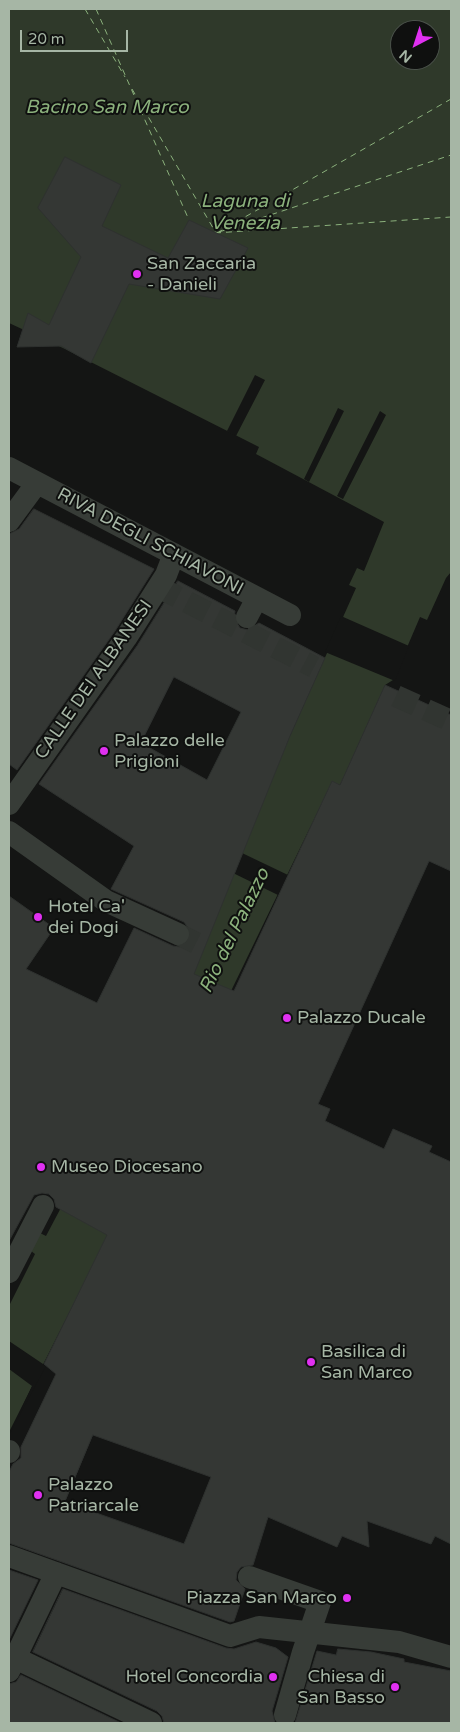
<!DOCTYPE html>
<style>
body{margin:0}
#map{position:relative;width:460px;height:1732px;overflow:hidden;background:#141514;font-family:"Varela Round",sans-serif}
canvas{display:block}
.frame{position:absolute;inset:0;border:10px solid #a6b6a5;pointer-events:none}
.north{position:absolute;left:390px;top:20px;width:50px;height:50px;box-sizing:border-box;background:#0f100f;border:1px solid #4b524b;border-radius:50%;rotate:220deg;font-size:14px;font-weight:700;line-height:20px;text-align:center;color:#a6b6a5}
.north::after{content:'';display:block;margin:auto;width:18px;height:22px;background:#e030f1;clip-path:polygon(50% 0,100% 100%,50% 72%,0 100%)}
.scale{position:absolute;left:20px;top:30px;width:108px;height:22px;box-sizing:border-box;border:2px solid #a6b6a5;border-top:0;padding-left:6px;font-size:15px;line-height:18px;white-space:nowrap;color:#a6b6a5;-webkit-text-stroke:4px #0f100f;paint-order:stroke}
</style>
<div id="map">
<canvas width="460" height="1732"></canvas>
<div class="frame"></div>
<div class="north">N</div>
<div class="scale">20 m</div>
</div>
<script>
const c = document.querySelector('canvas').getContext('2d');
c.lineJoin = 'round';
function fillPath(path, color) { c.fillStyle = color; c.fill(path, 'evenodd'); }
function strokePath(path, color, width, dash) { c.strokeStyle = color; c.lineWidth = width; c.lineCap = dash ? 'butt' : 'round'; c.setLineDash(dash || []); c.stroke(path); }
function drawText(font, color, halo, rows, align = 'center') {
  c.font = font + ' "Varela Round",sans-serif'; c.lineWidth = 4; c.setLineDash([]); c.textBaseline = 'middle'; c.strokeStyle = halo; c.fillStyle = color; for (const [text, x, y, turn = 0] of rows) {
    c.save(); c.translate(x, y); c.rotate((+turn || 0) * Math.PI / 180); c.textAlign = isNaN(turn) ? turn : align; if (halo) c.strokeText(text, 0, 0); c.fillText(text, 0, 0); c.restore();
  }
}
const water = new Path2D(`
 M 9,9 L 451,9 L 451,572 L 446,578 L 427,620 L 420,617 L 393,680 L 385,685 L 340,785 L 332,782 L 231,991 L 9,1432 L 9,1306 L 35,1254 L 27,1248 L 36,1231 L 46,1236 L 129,1079 L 290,736 L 356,588 L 349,585 L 357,568 L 364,571 L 384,522 L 256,454 L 259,447 L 65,349 L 9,323 ZM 400,30 L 430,30 L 430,60 L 400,60 Z`);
const pier = new Path2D(`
 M 255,375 L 265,380 L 236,436 L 227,431 Z
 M 338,408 L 344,411 L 309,482 L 304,479 Z
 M 380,411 L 386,415 L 343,499 L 337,496 Z
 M 341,616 L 409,646 L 395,681 L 325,652 Z
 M 242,853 L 288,875 L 278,895 L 233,873 Z
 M 9,1341 L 46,1366 L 9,1435 L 32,1386 L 9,1369 Z`);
const ferry = new Path2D(`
 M 85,9 L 125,77
 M 96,9 L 189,220
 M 132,89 L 216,233
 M 219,232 L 451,155
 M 215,233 L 451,217
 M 217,233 L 451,99`);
const building = new Path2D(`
 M 65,157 L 121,185 L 102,226 L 168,258 L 189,220 L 248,248 L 220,299 L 129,284 L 91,363 L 61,346 L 17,347 L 28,313 L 49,325 L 81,257 L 38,208 Z
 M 34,509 L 154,569 L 115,631 L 17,770 L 9,764 L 9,534 L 19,529 Z
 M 178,581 L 235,611 L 234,618 L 240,628 L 248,630 L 259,623 L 325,658 L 290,736 L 194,974 L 234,991 L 332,781 L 340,785 L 385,685 L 451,715 L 451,871 L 429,861 L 318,1104 L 330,1109 L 325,1121 L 384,1149 L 393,1129 L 432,1146 L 429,1152 L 451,1162 L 451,1544 L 435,1536 L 431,1544 L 367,1521 L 369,1547 L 342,1536 L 337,1547 L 268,1517 L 253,1565 L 241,1567 L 237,1572 L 236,1580 L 245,1589 L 234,1621 L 230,1622 L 9,1543 L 9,1472 L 13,1464 L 21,1458 L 21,1447 L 56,1374 L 44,1364 L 107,1235 L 56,1207 L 54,1199 L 49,1194 L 42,1193 L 34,1195 L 9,1241 L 9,896 L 54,928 L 26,969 L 97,1003 L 134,928 L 173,946 L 180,947 L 190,940 L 191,932 L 184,922 L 111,889 L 134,846 L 39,784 L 137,646 ZM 174,677 L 241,712 L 207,780 L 141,743 ZM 93,1435 L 211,1477 L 184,1544 L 65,1502 Z
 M 9,1570 L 38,1580 L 9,1640 Z
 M 63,1589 L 226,1648 L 234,1649 L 256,1642 L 276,1648 L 288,1657 L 272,1711 L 275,1723 L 164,1723 L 162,1716 L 157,1711 L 33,1652 Z
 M 338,1649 L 371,1652 L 404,1659 L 404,1662 L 451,1671 L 451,1723 L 295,1723 L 317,1651 L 336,1655 Z
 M 21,1675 L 121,1723 L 9,1723 L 9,1684 L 16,1682 Z`);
const pedestrianTunnel = new Path2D(`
 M 158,587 L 314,667
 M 396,696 L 451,721
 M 178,934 L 196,943`);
const pedestrian = new Path2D(`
 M 9,468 L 290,615
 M 9,521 L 37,483
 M 247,617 L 257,598
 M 9,804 L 126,638 L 166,575 L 174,554
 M 9,832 L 106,901 L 178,934
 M 9,1272 L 43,1206
 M 9,1452 L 9,1451
 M 9,1556 L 230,1636 L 259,1627 L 399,1642 L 451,1657
 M 249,1577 L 320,1602 L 303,1652 L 285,1715
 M 9,1655 L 151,1723
 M 9,1671 L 56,1573`);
const markers = [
 [137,274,5,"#e030f1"],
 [104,751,5,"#e030f1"],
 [38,917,5,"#e030f1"],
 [287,1018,5,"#e030f1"],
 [41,1167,5,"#e030f1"],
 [311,1362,5,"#e030f1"],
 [38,1495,5,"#e030f1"],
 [347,1598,5,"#e030f1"],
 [273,1677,5,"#e030f1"],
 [395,1687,5,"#e030f1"]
];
const poiNames = [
 ["San Zaccaria",147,264],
 ["- Danieli",147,285],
 ["Palazzo delle",114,741],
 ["Prigioni",114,762],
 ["Hotel Ca'",48,907],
 ["dei Dogi",48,928],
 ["Palazzo Ducale",297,1018],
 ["Museo Diocesano",51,1167],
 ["Basilica di",321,1352],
 ["San Marco",321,1373],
 ["Palazzo",48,1485],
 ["Patriarcale",48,1506],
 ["Piazza San Marco",337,1598,"right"],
 ["Hotel Concordia",263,1677,"right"],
 ["Chiesa di",385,1677,"right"],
 ["San Basso",385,1698,"right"]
];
const streetNames = [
 ["RIVA DEGLI SCHIAVONI",150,542,28],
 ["CALLE DEI ALBANESI",94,680,-55]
];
const waterNames = [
 ["Bacino San Marco",107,108],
 ["Laguna di",245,202],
 ["Venezia",245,224],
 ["Rio del Palazzo",235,931,-64]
];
fillPath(water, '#2f392a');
fillPath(pier, '#141514');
strokePath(ferry, '#8bb17c', 1, [6, 5]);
fillPath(building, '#343734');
strokePath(building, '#2e312f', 1);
strokePath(pedestrianTunnel, '#313531', 22, [22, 11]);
strokePath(pedestrian, '#373c37', 22);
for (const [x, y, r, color] of markers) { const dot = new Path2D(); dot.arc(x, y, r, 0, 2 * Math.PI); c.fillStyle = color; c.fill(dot); strokePath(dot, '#0f100f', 2); }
drawText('18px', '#a6b6a5', '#0f100f', poiNames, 'left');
drawText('18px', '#a6b6a5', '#0f100f', streetNames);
drawText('italic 19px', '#8bb17c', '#0f100f', waterNames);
</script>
